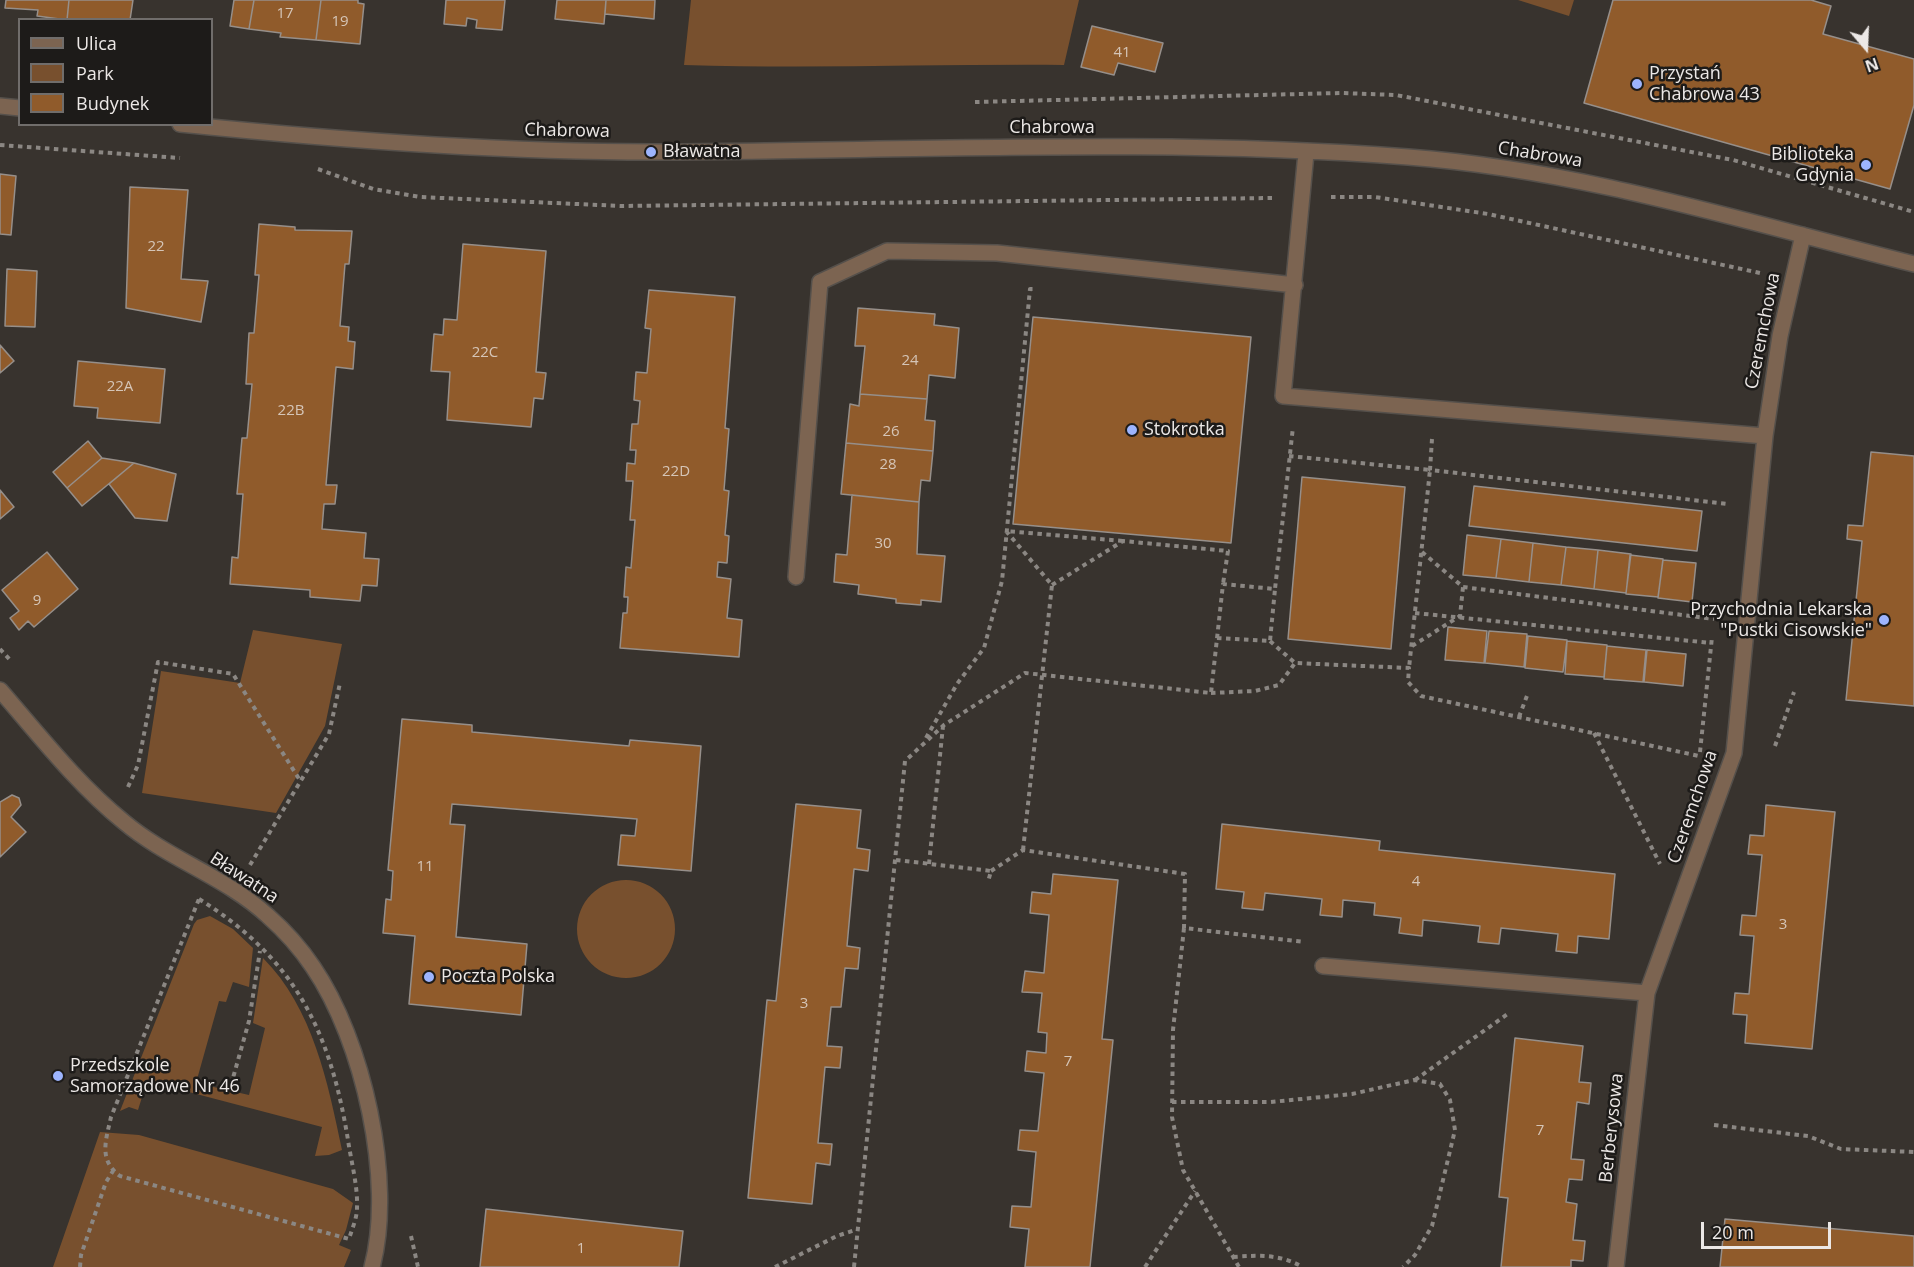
<!DOCTYPE html>
<meta charset="utf-8">
<style>
body{margin:0}
#map{position:relative;width:1914px;height:1267px;overflow:hidden;background:#38332e;font-family:"Open Sans",sans-serif}
canvas{display:block}
.legend{position:absolute;left:18px;top:18px;width:195px;height:108px;box-sizing:border-box;background:#1d1b19;border:2px solid #706d6b;margin:0;padding:8px 10px;list-style:none;font-size:18px;color:#ece8e6}
.legend li{display:flex;align-items:center;gap:12px;height:30px}
.legend b{width:30px;border:2px solid #706d6b}
.north{position:absolute;left:1836px;top:18px;width:60px;height:60px;-webkit-text-stroke:4px #1d1b19;paint-order:stroke;rotate:161deg;font-size:16px;font-weight:700;line-height:24px;text-align:center;color:#ece8e6}
.north::after{content:'';display:block;margin:auto;width:21px;height:27px;background:#ece8e6;clip-path:polygon(50% 0,100% 100%,50% 72%,0 100%)}
.scale{position:absolute;left:1701px;top:1222px;width:130px;height:27px;box-sizing:border-box;border:3px solid #ece8e6;border-top:0;padding-left:8px;font-size:18px;line-height:21px;white-space:nowrap;color:#ece8e6;-webkit-text-stroke:4px #1d1b19;paint-order:stroke}
</style>
<div id="map">
<canvas width="1914" height="1267"></canvas>
<ul class="legend">
<li><b style="height:8px;background:#7c6451"></b>Ulica</li>
<li><b style="height:16px;background:#78502e"></b>Park</li>
<li><b style="height:16px;background:#905b2b"></b>Budynek</li>
</ul>
<div class="north">N</div>
<div class="scale">20 m</div>
</div>
<script>
const c = document.querySelector('canvas').getContext('2d');
c.lineJoin = 'round';
function fillPath(path, color) { c.fillStyle = color; c.fill(path, 'evenodd'); }
function strokePath(path, color, width, dash) { c.strokeStyle = color; c.lineWidth = width; c.lineCap = dash ? 'butt' : 'round'; c.setLineDash(dash || []); c.stroke(path); }
function drawText(font, color, halo, rows, align = 'center') {
  c.font = font + ' "Open Sans",sans-serif'; c.lineWidth = 5; c.setLineDash([]); c.textBaseline = 'middle'; c.strokeStyle = halo; c.fillStyle = color; for (const [text, x, y, turn = 0] of rows) {
    c.save(); c.translate(x, y); c.rotate((+turn || 0) * Math.PI / 180); c.textAlign = isNaN(turn) ? turn : align; if (halo) c.strokeText(text, 0, 0); c.fillText(text, 0, 0); c.restore();
  }
}
const green = new Path2D(`
 M 691,0 L 1079,0 L 1064,65 C 937,64 810,69 684,65 Z
 M 1518,0 L 1574,0 L 1569,16 Z
 M 253,630 L 342,644 L 325,726 L 276,813 L 142,793 L 161,671 L 240,683 Z
 M577 929a49 49 0 1 1 98 0a49 49 0 1 1-98 0Z
 M 210,916 L 233,929 L 253,948 L 249,987 L 233,982 L 226,1002 L 219,1001 L 196,1083 L 249,1095 L 265,1028 L 253,1023 L 263,958 C 313,1008 328,1083 342,1150 L 329,1155 L 315,1156 L 322,1127 L 147,1081 L 138,1110 L 129,1107 L 120,1111 L 194,924 L 197,920 Z
 M 100,1132 L 139,1135 L 333,1189 L 353,1203 L 346,1230 L 339,1245 L 351,1250 L 344,1267 L 53,1267 Z`);
const building = new Path2D(`
 M 6,0 L 69,0 L 67,20 L 37,16 L 38,10 L 5,8 Z
 M 69,0 L 133,0 L 130,20 L 67,20 Z
 M 234,0 L 254,0 L 249,29 L 230,26 Z
 M 254,0 L 321,0 L 316,40 L 280,37 L 281,33 L 249,29 Z
 M 321,0 L 358,0 L 358,3 L 364,4 L 360,44 L 316,40 Z
 M 446,0 L 505,0 L 502,30 L 476,28 L 477,20 L 467,18 L 466,26 L 444,24 Z
 M 557,0 L 606,0 L 604,24 L 555,19 Z
 M 606,0 L 655,0 L 654,19 L 605,14 Z
 M 1613,0 L 1811,0 L 1831,6 L 1823,34 L 1914,59 L 1914,105 L 1890,189 L 1584,103 Z
 M 1092,26 L 1163,43 L 1155,72 L 1118,63 L 1114,75 L 1081,67 Z
 M 0,174 L 16,176 L 11,235 L 0,234 Z
 M 130,187 L 188,190 L 181,279 L 208,281 L 201,322 L 126,308 Z
 M 259,224 L 295,227 L 295,230 L 352,231 L 349,264 L 345,264 L 340,326 L 349,327 L 348,341 L 355,342 L 353,369 L 336,367 L 326,485 L 337,485 L 335,504 L 324,504 L 322,529 L 366,533 L 364,558 L 379,559 L 377,586 L 362,585 L 360,601 L 310,597 L 310,590 L 230,584 L 232,557 L 238,558 L 243,494 L 237,494 L 242,438 L 247,438 L 252,384 L 246,384 L 249,333 L 254,333 L 259,275 L 255,275 Z
 M 463,244 L 546,251 L 536,372 L 546,373 L 543,399 L 534,398 L 531,427 L 447,420 L 450,372 L 431,371 L 434,334 L 443,335 L 444,319 L 457,320 Z
 M 7,269 L 37,271 L 35,327 L 5,326 Z
 M 649,290 L 735,297 L 725,428 L 729,429 L 724,490 L 729,491 L 725,535 L 729,536 L 727,563 L 718,562 L 717,577 L 731,579 L 727,618 L 742,620 L 739,657 L 620,648 L 623,613 L 627,613 L 628,597 L 624,597 L 626,567 L 631,568 L 635,520 L 630,520 L 633,481 L 626,481 L 627,463 L 635,464 L 636,450 L 630,450 L 632,424 L 638,424 L 640,401 L 634,400 L 636,372 L 647,373 L 651,329 L 645,328 Z
 M 858,308 L 935,314 L 934,325 L 959,328 L 955,378 L 929,375 L 927,399 L 860,394 L 865,346 L 855,346 Z
 M 1033,317 L 1251,337 L 1231,543 L 1013,524 Z
 M 0,345 L 14,361 L 0,373 Z
 M 78,361 L 165,369 L 160,423 L 97,418 L 98,408 L 74,406 Z
 M 860,394 L 927,399 L 925,420 L 935,421 L 933,451 L 846,443 L 850,404 L 859,406 Z
 M 88,441 L 102,458 L 67,488 L 53,472 Z
 M 846,443 L 933,451 L 930,481 L 921,480 L 919,502 L 841,494 Z
 M 1871,452 L 1914,456 L 1914,706 L 1846,700 L 1862,541 L 1847,539 L 1848,525 L 1863,526 Z
 M 102,458 L 134,463 L 82,506 L 67,488 Z
 M 134,463 L 176,474 L 167,521 L 135,518 L 109,484 Z
 M 1302,477 L 1405,487 L 1391,649 L 1288,639 Z
 M 1474,486 L 1702,511 L 1697,551 L 1469,526 Z
 M 0,490 L 14,507 L 0,519 Z
 M 852,495 L 919,502 L 917,554 L 945,556 L 941,602 L 921,600 L 921,605 L 896,603 L 896,599 L 858,594 L 859,585 L 834,582 L 836,554 L 847,555 Z
 M 1467,535 L 1501,539 L 1496,578 L 1463,575 Z
 M 1501,539 L 1533,543 L 1529,582 L 1496,578 Z
 M 1533,543 L 1566,547 L 1561,585 L 1529,582 Z
 M 1566,547 L 1598,550 L 1594,589 L 1561,585 Z
 M 1598,550 L 1631,554 L 1626,593 L 1594,589 Z
 M 47,552 L 78,589 L 34,627 L 28,621 L 19,630 L 10,618 L 19,611 L 2,590 Z
 M 1630,555 L 1663,559 L 1658,597 L 1626,594 Z
 M 1663,560 L 1696,563 L 1692,602 L 1658,598 Z
 M 1448,627 L 1487,631 L 1484,663 L 1445,660 Z
 M 1489,631 L 1527,634 L 1524,667 L 1485,663 Z
 M 1528,636 L 1567,640 L 1563,672 L 1525,668 Z
 M 1567,641 L 1607,645 L 1604,677 L 1565,674 Z
 M 1607,646 L 1646,650 L 1643,682 L 1604,679 Z
 M 1647,650 L 1686,654 L 1683,686 L 1644,682 Z
 M 402,719 L 472,725 L 472,732 L 629,746 L 630,740 L 701,746 L 691,871 L 618,865 L 621,835 L 635,836 L 637,819 L 452,804 L 450,824 L 465,825 L 456,937 L 527,944 L 521,1015 L 409,1004 L 415,936 L 383,933 L 386,899 L 391,900 L 393,871 L 388,870 Z
 M 12,795 L 19,798 L 21,805 L 11,817 L 26,832 L 0,857 L 0,802 Z
 M 796,804 L 861,810 L 857,848 L 870,850 L 868,871 L 854,869 L 847,946 L 860,948 L 858,969 L 845,968 L 841,1007 L 831,1007 L 827,1046 L 842,1047 L 840,1068 L 825,1067 L 818,1143 L 832,1144 L 830,1165 L 816,1163 L 812,1204 L 748,1198 L 767,1000 L 776,1001 Z
 M 1766,805 L 1835,812 L 1812,1049 L 1745,1043 L 1747,1015 L 1733,1014 L 1735,993 L 1749,994 L 1754,936 L 1740,935 L 1742,915 L 1756,916 L 1762,855 L 1748,854 L 1750,835 L 1764,836 Z
 M 1222,824 L 1380,841 L 1379,850 L 1615,874 L 1609,939 L 1578,936 L 1577,953 L 1556,951 L 1558,934 L 1501,928 L 1499,944 L 1478,942 L 1480,926 L 1423,920 L 1422,936 L 1399,933 L 1401,918 L 1374,915 L 1375,903 L 1343,900 L 1342,917 L 1320,915 L 1322,899 L 1265,893 L 1263,910 L 1242,908 L 1244,892 L 1216,889 Z
 M 1053,874 L 1118,880 L 1102,1039 L 1113,1040 L 1090,1267 L 1025,1267 L 1029,1229 L 1010,1227 L 1012,1206 L 1031,1207 L 1036,1152 L 1018,1150 L 1020,1130 L 1038,1131 L 1044,1073 L 1025,1071 L 1027,1051 L 1046,1053 L 1047,1033 L 1038,1032 L 1042,993 L 1022,992 L 1025,971 L 1044,973 L 1049,915 L 1030,913 L 1032,892 L 1051,894 Z
 M 1515,1038 L 1583,1046 L 1579,1082 L 1591,1083 L 1589,1104 L 1577,1102 L 1571,1159 L 1584,1160 L 1582,1180 L 1569,1179 L 1566,1202 L 1577,1204 L 1573,1240 L 1585,1241 L 1583,1261 L 1571,1260 L 1571,1267 L 1501,1267 L 1508,1198 L 1499,1197 Z
 M 486,1209 L 683,1231 L 679,1267 L 480,1267 Z
 M 1725,1219 L 1914,1236 L 1914,1267 L 1720,1267 Z`);
const path = new Path2D(`
 M 975,102 L 1341,93 L 1396,95 L 1733,160 L 1914,212
 M 0,145 L 180,158
 M 318,169 L 373,189 L 420,197 L 622,206 L 1272,198
 M 1331,197 L 1375,197 L 1488,214 L 1760,273
 M 1432,439 L 1430,470 L 1728,504
 M 1289,456 L 1430,470 L 1409,668
 M 1422,552 L 1463,587 L 1714,619
 M 1052,585 L 1123,541 L 1228,551 L 1223,584
 M 1415,613 L 1711,643
 M 1217,638 L 1270,641 L 1275,589
 M 1270,641 L 1295,663 L 1409,668 L 1408,682 L 1421,696 L 1699,756 L 1699,758
 M 1412,646 L 1460,616 L 1463,587
 M 0,649 L 11,661
 M 1211,693 L 1255,691 L 1279,685 L 1295,663
 M 1519,717 L 1528,693
 M 1594,733 L 1660,864
 M 926,738 L 957,684 L 984,648 L 1002,581 L 1030,289 L 1033,289
 M 1775,746 L 1794,692
 M 1700,752 L 1712,637
 M 128,787 L 138,765 L 158,662 L 233,674 L 301,782
 M 1023,850 L 1052,585 L 1006,531 L 1123,541
 M 896,860 L 991,871 L 988,882
 M 929,864 L 943,726
 M 250,865 L 329,734 L 340,683
 M 991,871 L 1023,850 L 1185,874 L 1184,928 L 1304,942
 M 199,899 C 295,959 330,1030 348,1140 C 351,1161 358,1186 357,1208 C 357,1218 352,1229 349,1239 L 120,1176 C 98,1160 106,1140 111,1117 Z
 M 1184,928 L 1173,1030 L 1172,1117 L 1183,1170 L 1239,1267
 M 1415,1080 L 1509,1013
 M 231,1085 L 249,1021 L 260,951
 M 1172,1102 L 1271,1102 L 1352,1094 L 1414,1080 L 1440,1084 L 1450,1100 L 1455,1130 L 1432,1226 L 1415,1255 L 1403,1267
 M 1714,1125 L 1808,1136 L 1841,1149 L 1914,1152
 M 411,1236 L 418,1267
 M 1233,1257 C 1260,1255 1279,1254 1303,1267
 M 80,1267 L 81,1255 L 106,1182 L 113,1171
 M 775,1267 L 837,1236 L 858,1229
 M 854,1267 L 905,761 L 944,725 L 1025,673 L 1211,693 L 1223,584 L 1275,589 L 1293,427
 M 1145,1267 L 1195,1191`);
const minor = new Path2D(`
 M 0,106 L 20,108
 M 180,124 C 337,140 494,152 653,152 C 904,151 1157,138 1408,157 C 1581,170 1746,222 1914,264
 M 1306,153 L 1283,396 L 1765,436
 M 796,577 L 820,282 L 887,251 L 997,253 L 1295,285
 M 0,690 C 39,735 77,784 124,822 C 168,859 226,877 268,916 C 284,930 301,949 313,967 C 363,1040 395,1181 372,1267
 M 1323,966 L 1647,993 L 1734,753 L 1765,436 L 1780,336 L 1803,235
 M 1616,1267 L 1647,993`);
const markers = [
 [1637,84,6,"#9db4fd"],
 [651,152,6,"#9db4fd"],
 [1866,165,6,"#9db4fd"],
 [1132,430,6,"#9db4fd"],
 [1884,620,6,"#9db4fd"],
 [429,977,6,"#9db4fd"],
 [58,1076,6,"#9db4fd"]
];
const numberNames = [
 ["17",285,14],
 ["19",340,22],
 ["41",1122,53],
 ["22",156,247],
 ["22C",485,353],
 ["24",910,361],
 ["22A",120,387],
 ["22B",291,411],
 ["26",891,432],
 ["28",888,465],
 ["22D",676,472],
 ["30",883,544],
 ["9",37,601],
 ["11",425,867],
 ["4",1416,882],
 ["3",1783,925],
 ["3",804,1004],
 ["7",1068,1062],
 ["7",1540,1131],
 ["1",581,1249]
];
const poiNames = [
 ["Przystań",1649,74],
 ["Chabrowa 43",1649,95],
 ["Bławatna",663,152],
 ["Biblioteka",1854,155,"right"],
 ["Gdynia",1854,176,"right"],
 ["Stokrotka",1144,430],
 ["Przychodnia Lekarska",1872,610,"right"],
 ["\"Pustki Cisowskie\"",1872,631,"right"],
 ["Poczta Polska",441,977],
 ["Przedszkole",70,1066],
 ["Samorządowe Nr 46",70,1087]
];
const streetNames = [
 ["Chabrowa",1052,128],
 ["Chabrowa",567,131,1],
 ["Chabrowa",1540,155,9],
 ["Czeremchowa",1763,331,-79],
 ["Czeremchowa",1693,807,-71],
 ["Bławatna",244,878,33],
 ["Berberysowa",1612,1128,-84]
];
fillPath(green, '#78502e');
fillPath(building, '#905b2b');
strokePath(building, '#968f8a', 1.5);
strokePath(minor, '#55504b', 18);
strokePath(path, '#8b8783', 4, [4.5, 4.5]);
strokePath(minor, '#7c6451', 15);
for (const [x, y, r, color] of markers) { const dot = new Path2D(); dot.arc(x, y, r, 0, 2 * Math.PI); c.fillStyle = color; c.fill(dot); strokePath(dot, '#1d1b19', 2); }
drawText('15px', '#d5c5b7', null, numberNames);
drawText('18px', '#ece8e6', '#1d1b19', poiNames, 'left');
drawText('18px', '#ece8e6', '#1d1b19', streetNames);
</script>
